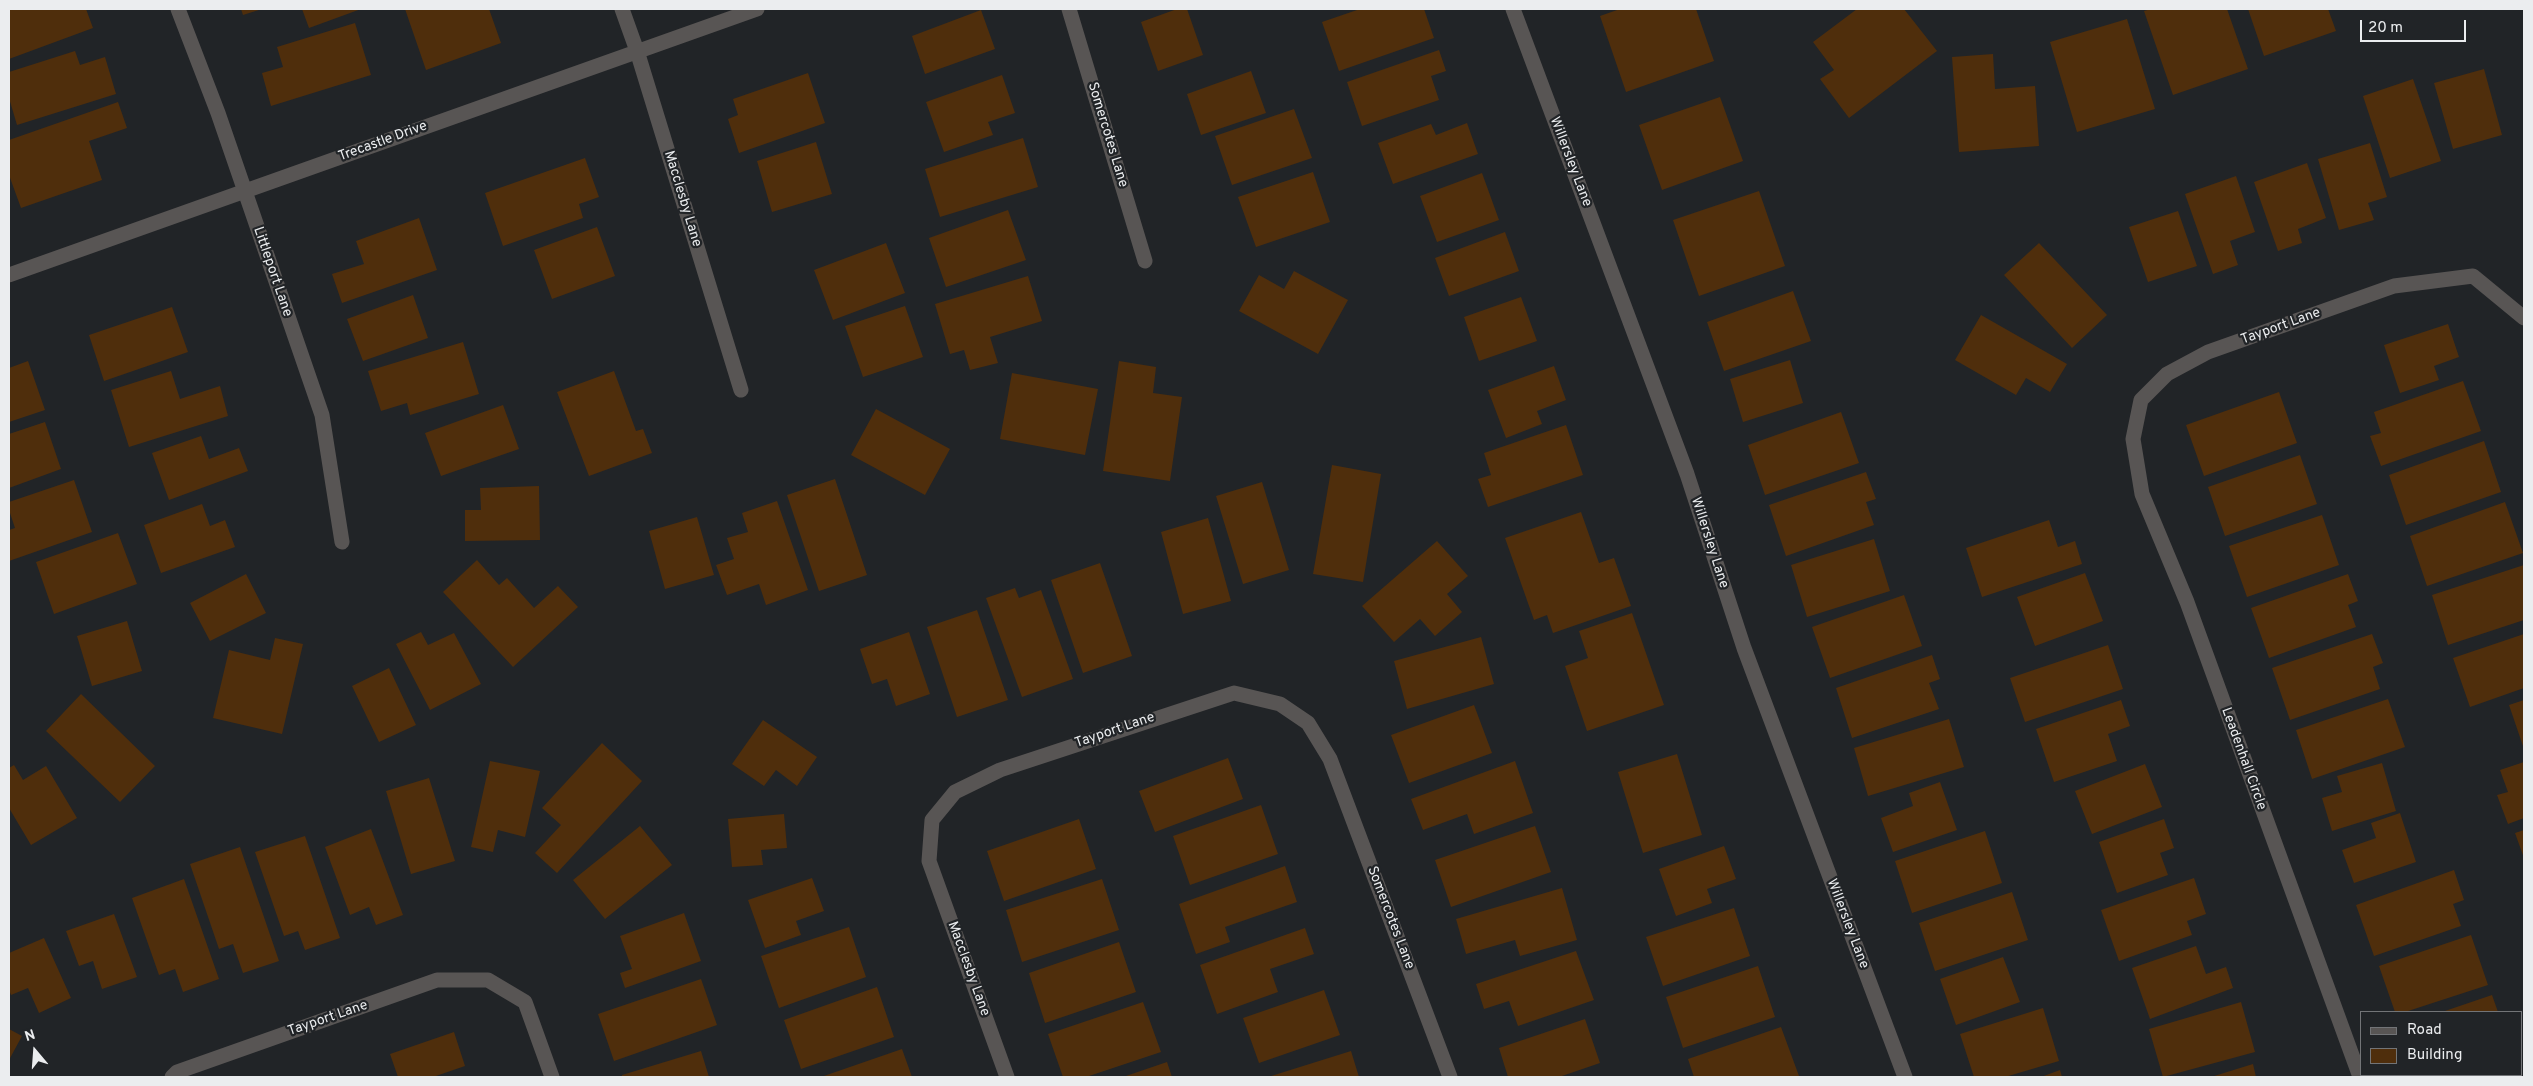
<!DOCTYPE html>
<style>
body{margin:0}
#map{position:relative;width:2533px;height:1086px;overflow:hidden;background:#212427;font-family:Overpass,sans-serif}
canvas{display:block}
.frame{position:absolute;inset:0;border:10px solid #ebedef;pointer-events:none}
.legend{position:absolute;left:2360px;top:1011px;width:162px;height:65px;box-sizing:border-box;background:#212427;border:1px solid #727477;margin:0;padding:6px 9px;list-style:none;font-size:15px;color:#ebedef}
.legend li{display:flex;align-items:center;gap:10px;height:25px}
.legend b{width:25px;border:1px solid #727477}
.north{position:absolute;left:10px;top:1026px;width:50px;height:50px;-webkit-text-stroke:4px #212427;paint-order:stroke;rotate:342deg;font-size:14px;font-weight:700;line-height:20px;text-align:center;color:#ebedef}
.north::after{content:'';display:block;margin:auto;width:18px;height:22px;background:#ebedef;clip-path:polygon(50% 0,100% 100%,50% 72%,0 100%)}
.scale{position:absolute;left:2360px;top:20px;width:106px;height:22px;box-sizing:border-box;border:2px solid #ebedef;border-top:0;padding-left:6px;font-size:15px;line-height:18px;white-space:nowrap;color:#ebedef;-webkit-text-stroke:4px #212427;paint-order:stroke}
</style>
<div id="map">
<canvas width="2533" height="1086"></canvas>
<div class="frame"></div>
<ul class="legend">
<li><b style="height:6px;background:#585554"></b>Road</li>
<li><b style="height:14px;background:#4f2e0c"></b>Building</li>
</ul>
<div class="north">N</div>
<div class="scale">20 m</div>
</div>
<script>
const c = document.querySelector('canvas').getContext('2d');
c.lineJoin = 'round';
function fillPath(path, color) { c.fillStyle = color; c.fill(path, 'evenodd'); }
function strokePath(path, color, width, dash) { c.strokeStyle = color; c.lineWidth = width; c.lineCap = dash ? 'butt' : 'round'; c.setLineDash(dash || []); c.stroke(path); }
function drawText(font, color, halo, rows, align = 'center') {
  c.font = font + ' Overpass,sans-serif'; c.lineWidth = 4.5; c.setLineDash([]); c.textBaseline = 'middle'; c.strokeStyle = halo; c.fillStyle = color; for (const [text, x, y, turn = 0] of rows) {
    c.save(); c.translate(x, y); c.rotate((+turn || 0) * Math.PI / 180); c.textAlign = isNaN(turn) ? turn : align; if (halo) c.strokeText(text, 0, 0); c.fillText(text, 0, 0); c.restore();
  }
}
const building = new Path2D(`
 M 9,9 L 86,9 L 93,28 L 9,59 Z
 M 241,9 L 262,9 L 243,15 Z
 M 302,9 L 361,9 L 309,28 Z
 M 405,9 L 489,9 L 501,43 L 426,70 Z
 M 1177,9 L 1187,9 L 1203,55 L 1158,71 L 1141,22 Z
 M 1360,9 L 1424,9 L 1434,38 L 1339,71 L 1322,22 Z
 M 1620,9 L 1696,9 L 1714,61 L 1626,92 L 1600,16 Z
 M 1857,9 L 1904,9 L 1937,51 L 1849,118 L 1820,79 L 1834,70 L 1813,42 Z
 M 2151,9 L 2227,9 L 2248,69 L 2173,95 L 2144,11 Z
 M 2248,9 L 2328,9 L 2336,31 L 2264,56 Z
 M 981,10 L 995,49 L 925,74 L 912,36 Z
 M 2127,19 L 2155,109 L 2077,132 L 2050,42 Z
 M 355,23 L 371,75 L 271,106 L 262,73 L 283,67 L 277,47 Z
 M 1439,50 L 1446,71 L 1431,76 L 1439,100 L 1362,126 L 1347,82 Z
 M 75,51 L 80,65 L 105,57 L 116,94 L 17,125 L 9,98 L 9,72 Z
 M 1993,54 L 1995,89 L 2035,86 L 2039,146 L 1959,152 L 1952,57 Z
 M 2484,69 L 2502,135 L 2453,149 L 2434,83 Z
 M 1251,71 L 1266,113 L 1201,135 L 1187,94 Z
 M 808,73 L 825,123 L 739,153 L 728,119 L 738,115 L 733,99 Z
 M 1002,75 L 1015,113 L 988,122 L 993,135 L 944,152 L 926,102 Z
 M 2413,79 L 2441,161 L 2390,178 L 2363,96 Z
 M 1720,97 L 1743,161 L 1662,190 L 1639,125 Z
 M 118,102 L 127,128 L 89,141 L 102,180 L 21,208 L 9,175 L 9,140 Z
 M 1294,109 L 1312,158 L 1232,185 L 1215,136 Z
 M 1467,123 L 1478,154 L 1393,184 L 1378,143 L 1431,124 L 1436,135 Z
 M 1023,138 L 1038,187 L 940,217 L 925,169 Z
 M 816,142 L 832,194 L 772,212 L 757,161 Z
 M 2370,143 L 2387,197 L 2368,203 L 2374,220 L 2339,230 L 2318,159 Z
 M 585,158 L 599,197 L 579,204 L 583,218 L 503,246 L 485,193 Z
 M 2307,163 L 2326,218 L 2298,229 L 2302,243 L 2278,251 L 2254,182 Z
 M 1313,172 L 1330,222 L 1256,247 L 1238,197 Z
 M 1482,173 L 1499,220 L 1437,242 L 1420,196 Z
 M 2236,176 L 2255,232 L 2230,241 L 2238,265 L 2213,274 L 2185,194 Z
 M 1759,191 L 1785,266 L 1699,296 L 1673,220 Z
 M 1008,210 L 1026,260 L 946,287 L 929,238 Z
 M 2178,211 L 2197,266 L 2148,282 L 2129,227 Z
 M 419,218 L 437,270 L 342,303 L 332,274 L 364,264 L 356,241 Z
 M 597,227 L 615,276 L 552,299 L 534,250 Z
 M 1505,232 L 1519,271 L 1449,296 L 1435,258 Z
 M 886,243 L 905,293 L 833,320 L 814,270 Z
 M 2039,243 L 2107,315 L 2072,348 L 2004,275 Z
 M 1294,271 L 1348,300 L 1318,354 L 1239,311 L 1259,275 L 1284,289 Z
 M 1028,276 L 1042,321 L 990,337 L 998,363 L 970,370 L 964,350 L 950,354 L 935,304 Z
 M 1793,291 L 1811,341 L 1724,371 L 1707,322 Z
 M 413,295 L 428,338 L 363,361 L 347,319 Z
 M 1521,297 L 1537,341 L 1479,361 L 1464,317 Z
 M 905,306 L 923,357 L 863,377 L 845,326 Z
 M 172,307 L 188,352 L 104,381 L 89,335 Z
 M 1981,315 L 2067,364 L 2050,392 L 2026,378 L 2016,395 L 1955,360 Z
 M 2448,324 L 2459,357 L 2434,366 L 2439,380 L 2400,393 L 2384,345 Z
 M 463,342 L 479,394 L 410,415 L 407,403 L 381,411 L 368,371 Z
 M 1790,360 L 1803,403 L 1743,422 L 1730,379 Z
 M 28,361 L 45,410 L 9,422 L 9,368 Z
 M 1119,361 L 1156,367 L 1153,393 L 1182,397 L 1170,481 L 1103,471 Z
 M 1554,366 L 1566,400 L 1537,411 L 1542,424 L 1506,438 L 1488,390 Z
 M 171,371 L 180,399 L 220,386 L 228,416 L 129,447 L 111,390 Z
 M 614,371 L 636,431 L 643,429 L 652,453 L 589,476 L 557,392 Z
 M 1012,373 L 1098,389 L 1085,455 L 1000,439 Z
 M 2463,381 L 2481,431 L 2381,466 L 2370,436 L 2381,433 L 2374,412 Z
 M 2279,392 L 2297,443 L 2204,476 L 2186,425 Z
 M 503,405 L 519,449 L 441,476 L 425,433 Z
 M 876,409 L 950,449 L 925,495 L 851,455 Z
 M 1841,412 L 1859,463 L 1765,495 L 1748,445 Z
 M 45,422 L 61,469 L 9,488 L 9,434 Z
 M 1566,425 L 1583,475 L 1488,507 L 1478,479 L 1491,475 L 1484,453 Z
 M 201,436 L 209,459 L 239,448 L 248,471 L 169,500 L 152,453 Z
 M 2484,441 L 2501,492 L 2406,525 L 2389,475 Z
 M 2300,455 L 2317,504 L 2225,536 L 2208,487 Z
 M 1332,465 L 1381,474 L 1363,582 L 1313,574 Z
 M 1866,472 L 1876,499 L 1866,502 L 1874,525 L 1786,556 L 1769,505 Z
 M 835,479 L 867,575 L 819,591 L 787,495 Z
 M 74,480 L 92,532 L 9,561 L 9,530 L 15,528 L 9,510 L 9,502 Z
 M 1262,482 L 1289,570 L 1243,584 L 1216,496 Z
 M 539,486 L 540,540 L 465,541 L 465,510 L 481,510 L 480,488 Z
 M 777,501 L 808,590 L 766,605 L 759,584 L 727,595 L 716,565 L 734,559 L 727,538 L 748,532 L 742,513 Z
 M 2505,502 L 2523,553 L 2427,586 L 2410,536 Z
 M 202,504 L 210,526 L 225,520 L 235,547 L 161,573 L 144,525 Z
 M 1581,512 L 1599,563 L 1614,558 L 1631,606 L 1553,633 L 1547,615 L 1534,620 L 1505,538 Z
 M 2322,515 L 2339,565 L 2247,597 L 2229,546 Z
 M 697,517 L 714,575 L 665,589 L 649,531 Z
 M 1208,518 L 1231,601 L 1183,614 L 1161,532 Z
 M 2049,520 L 2058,547 L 2075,541 L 2082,564 L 1982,597 L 1966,548 Z
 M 118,533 L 137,584 L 54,614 L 36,562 Z
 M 1874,539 L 1890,591 L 1807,617 L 1791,565 Z
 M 1437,541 L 1468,576 L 1447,594 L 1462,612 L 1435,636 L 1420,619 L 1394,642 L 1362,606 Z
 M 477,560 L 499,585 L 507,578 L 534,608 L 558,586 L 578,607 L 513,667 L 443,592 Z
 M 1100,563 L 1132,656 L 1083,673 L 1051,580 Z
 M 2524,565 L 2524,620 L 2448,645 L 2432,595 Z
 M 2085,573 L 2103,621 L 2035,646 L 2017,597 Z
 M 246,574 L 266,613 L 210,641 L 190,603 Z
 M 2348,574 L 2358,601 L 2348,605 L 2356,627 L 2269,658 L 2251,608 Z
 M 1015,588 L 1019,598 L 1041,590 L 1073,679 L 1022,697 L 986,598 Z
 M 1904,595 L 1922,646 L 1830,678 L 1812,627 Z
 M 977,610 L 1008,700 L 957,717 L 927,627 Z
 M 1632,613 L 1664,705 L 1587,731 L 1565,666 L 1588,658 L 1579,631 Z
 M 127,621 L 142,671 L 92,686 L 77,636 Z
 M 421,632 L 428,645 L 454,633 L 481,684 L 430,710 L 396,644 Z
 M 909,632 L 930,694 L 896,706 L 887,679 L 872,684 L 860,649 Z
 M 2372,634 L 2383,663 L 2373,667 L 2380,689 L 2290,720 L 2272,668 Z
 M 2524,634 L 2524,688 L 2470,707 L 2453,658 Z
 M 1481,637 L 1494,684 L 1407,709 L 1394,661 Z
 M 275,638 L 303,644 L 282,734 L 213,718 L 229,650 L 270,660 Z
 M 2108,645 L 2123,689 L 2025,722 L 2010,678 Z
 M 1932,655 L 1940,679 L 1929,683 L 1939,709 L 1852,738 L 1836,688 Z
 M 389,668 L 416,725 L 379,742 L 352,686 Z
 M 81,694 L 155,766 L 120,802 L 46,731 Z
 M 2388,699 L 2405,747 L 2312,779 L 2296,730 Z
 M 2121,700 L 2130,726 L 2108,734 L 2117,761 L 2054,782 L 2036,729 Z
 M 2524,700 L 2524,749 L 2509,705 Z
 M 1474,705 L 1492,753 L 1409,783 L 1391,735 Z
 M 1949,719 L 1964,767 L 1868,796 L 1854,748 Z
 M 763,720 L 817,757 L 797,786 L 776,770 L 764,786 L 732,764 Z
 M 602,743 L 642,781 L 557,873 L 535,853 L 561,825 L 542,808 Z
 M 1677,754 L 1702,835 L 1643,853 L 1618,772 Z
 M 1228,758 L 1243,799 L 1155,832 L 1139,791 Z
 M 490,761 L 540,771 L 525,837 L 498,830 L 493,852 L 471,847 Z
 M 1515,761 L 1533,813 L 1474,834 L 1467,814 L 1423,830 L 1411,799 Z
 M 2524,762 L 2524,818 L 2508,824 L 2497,795 L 2508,792 L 2500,770 Z
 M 2382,763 L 2396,811 L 2332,831 L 2322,798 L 2342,792 L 2337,776 Z
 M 2145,764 L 2162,807 L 2092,834 L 2075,791 Z
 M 14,765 L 23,780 L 46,766 L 77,818 L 31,845 L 9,808 L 9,768 Z
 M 429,778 L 455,861 L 411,874 L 386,791 Z
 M 1940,782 L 1957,830 L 1893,852 L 1881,818 L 1913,806 L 1909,793 Z
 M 1261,805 L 1278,854 L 1190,885 L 1173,836 Z
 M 2400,813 L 2416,862 L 2354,883 L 2342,850 L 2376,838 L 2371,823 Z
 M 784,814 L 787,848 L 761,850 L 763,865 L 732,867 L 728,819 Z
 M 1079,819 L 1096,869 L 1004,901 L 987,851 Z
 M 2164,819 L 2174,848 L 2160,853 L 2168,875 L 2117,893 L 2099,842 Z
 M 640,826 L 672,865 L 605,919 L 573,880 Z
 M 1535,826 L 1551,872 L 1451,907 L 1435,860 Z
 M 371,829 L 403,915 L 376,925 L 369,907 L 350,915 L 325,847 Z
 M 2524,830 L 2524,858 L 2515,833 Z
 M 1985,831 L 2002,883 L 1912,913 L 1895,861 Z
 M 305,836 L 340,938 L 305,950 L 298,931 L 284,936 L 255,852 Z
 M 1724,846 L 1736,879 L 1707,889 L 1712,903 L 1676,916 L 1659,869 Z
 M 240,847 L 279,961 L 243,973 L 233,944 L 219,949 L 190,864 Z
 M 1285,866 L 1297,902 L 1225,927 L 1230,942 L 1196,954 L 1179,904 Z
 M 2454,870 L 2464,900 L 2453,904 L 2461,926 L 2374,956 L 2356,905 Z
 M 812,878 L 824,911 L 796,921 L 801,935 L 765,948 L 748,900 Z
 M 2194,878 L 2206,914 L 2187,921 L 2192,935 L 2119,961 L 2101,910 Z
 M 184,879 L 219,979 L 183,992 L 175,969 L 159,975 L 132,898 Z
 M 1102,879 L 1119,930 L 1022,962 L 1006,910 Z
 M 1562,888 L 1577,940 L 1520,956 L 1515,940 L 1466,954 L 1456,919 Z
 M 2012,892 L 2028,940 L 1935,971 L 1919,923 Z
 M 1734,908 L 1750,956 L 1663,986 L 1646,937 Z
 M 684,913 L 701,961 L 625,988 L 620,973 L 632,969 L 620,936 Z
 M 114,914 L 137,977 L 102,989 L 93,961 L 79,966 L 66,931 Z
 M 849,927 L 866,977 L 779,1008 L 761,956 Z
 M 1305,928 L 1314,954 L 1270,969 L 1278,992 L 1217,1014 L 1200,965 Z
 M 2471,935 L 2488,985 L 2405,1012 L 2395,1012 L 2379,966 Z
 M 44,938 L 71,998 L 39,1013 L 28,988 L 11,995 L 9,990 L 9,953 Z
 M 1119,942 L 1136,992 L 1045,1023 L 1029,973 Z
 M 2196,946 L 2206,974 L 2226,967 L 2233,988 L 2150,1019 L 2132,968 Z
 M 1576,951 L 1594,1000 L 1518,1026 L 1509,1001 L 1484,1009 L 1476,984 Z
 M 2003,957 L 2020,1002 L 1956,1025 L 1940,979 Z
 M 1758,966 L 1775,1017 L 1683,1048 L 1666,997 Z
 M 701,979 L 717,1025 L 614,1061 L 598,1014 Z
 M 877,987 L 894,1037 L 801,1069 L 784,1020 Z
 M 1324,990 L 1340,1035 L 1259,1063 L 1243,1018 Z
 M 2492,995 L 2498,1012 L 2442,1012 Z
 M 1143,1002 L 1161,1052 L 1086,1077 L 1063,1077 L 1048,1034 Z
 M 2241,1002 L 2255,1052 L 2163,1077 L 2149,1029 Z
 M 2043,1008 L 2059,1061 L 2005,1077 L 1974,1077 L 1960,1034 Z
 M 1585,1019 L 1600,1063 L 1559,1077 L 1508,1077 L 1499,1048 Z
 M 1781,1027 L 1799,1076 L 1694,1077 L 1688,1059 Z
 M 9,1029 L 22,1036 L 9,1060 Z
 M 454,1032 L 465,1066 L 433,1077 L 398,1077 L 390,1054 Z
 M 902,1049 L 912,1077 L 821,1077 Z
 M 701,1051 L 709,1077 L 622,1077 L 622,1075 Z
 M 1351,1051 L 1359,1077 L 1268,1077 Z
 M 1167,1062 L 1172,1077 L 1123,1077 Z
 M 2253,1064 L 2256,1077 L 2211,1077 Z
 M 2060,1070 L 2062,1077 L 2041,1077 Z
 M 2442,1075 L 2493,1075 L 2494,1077 L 2435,1077 Z`);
const street = new Path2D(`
 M 178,9 L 218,113 L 322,415 L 342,542
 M 622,9 L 637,51 L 741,390
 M 1069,9 L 1145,261
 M 1513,9 L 1687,474 L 1744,648 L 1905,1077
 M 9,275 L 757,9
 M 172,1077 L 177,1072 L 437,980 L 488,980 L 525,1002 L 552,1077
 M 1007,1077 L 929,861 L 932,820 L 955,792 L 1000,770 L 1234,693 L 1280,704 L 1308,723 L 1330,759 L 1450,1077
 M 2360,1077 L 2187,602 L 2142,494 L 2133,439 L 2141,400 L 2167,374 L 2208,352 L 2394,286 L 2473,276 L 2524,318`);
const streetNames = [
 ["Somercotes Lane",1107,135,73],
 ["Trecastle Drive",383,142,-20],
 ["Willersley Lane",1570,162,69],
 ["Macclesby Lane",682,199,73],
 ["Littleport Lane",272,272,71],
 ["Tayport Lane",2281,327,-20],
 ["Willersley Lane",1709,543,72],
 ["Tayport Lane",1115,731,-19],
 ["Leadenhall Circle",2243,759,70],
 ["Somercotes Lane",1390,918,69],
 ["Willersley Lane",1847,924,69],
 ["Macclesby Lane",968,969,70],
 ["Tayport Lane",328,1019,-19]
];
fillPath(building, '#4f2e0c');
strokePath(street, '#585554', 15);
drawText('14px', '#ebedef', '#212427', streetNames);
</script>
